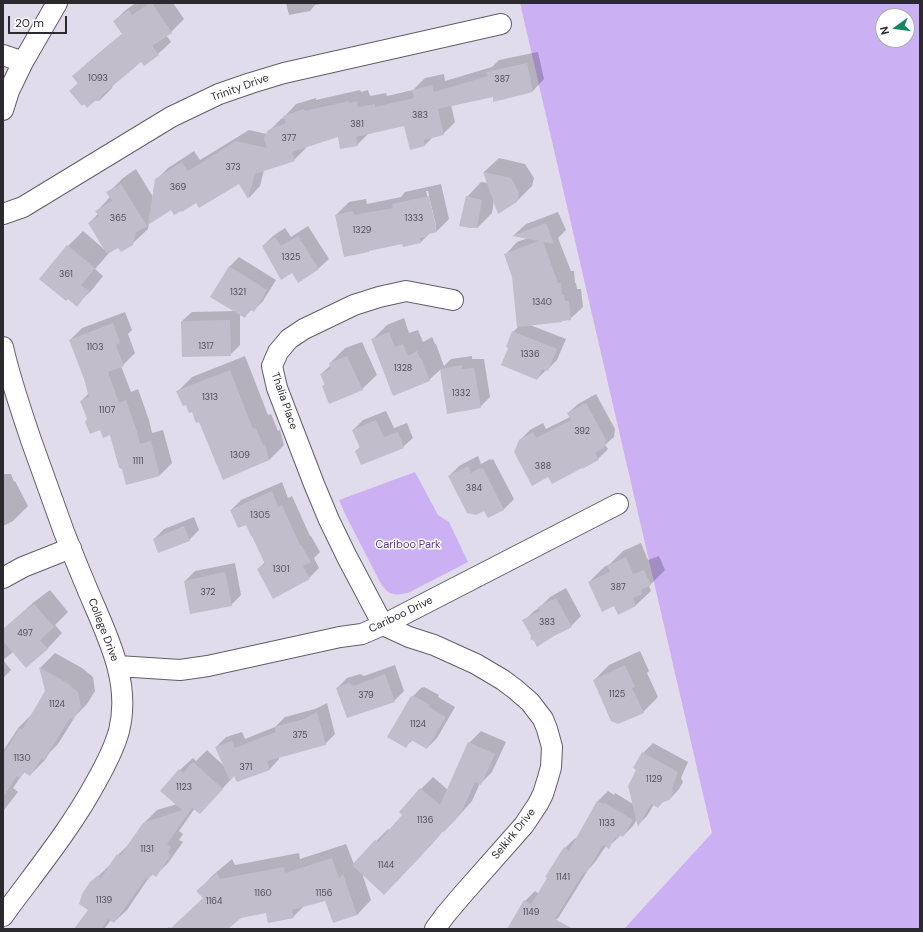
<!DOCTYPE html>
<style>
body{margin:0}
#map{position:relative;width:923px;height:932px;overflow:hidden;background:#e1dceb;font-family:"DM Sans",sans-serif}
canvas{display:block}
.frame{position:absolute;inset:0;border:4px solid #2c2a2f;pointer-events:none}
.north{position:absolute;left:875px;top:8px;width:40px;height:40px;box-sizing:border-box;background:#fff;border:1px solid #abaaac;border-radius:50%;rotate:256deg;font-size:11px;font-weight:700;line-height:16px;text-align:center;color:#2c2a2f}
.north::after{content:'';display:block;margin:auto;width:14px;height:18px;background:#138665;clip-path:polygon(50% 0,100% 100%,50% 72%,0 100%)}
.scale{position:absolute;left:8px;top:16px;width:59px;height:18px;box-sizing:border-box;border:2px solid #2c2a2f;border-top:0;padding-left:5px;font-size:12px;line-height:14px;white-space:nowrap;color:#2c2a2f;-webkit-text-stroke:3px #fff;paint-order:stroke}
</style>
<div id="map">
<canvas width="923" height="932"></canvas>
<div class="frame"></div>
<div class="north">N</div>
<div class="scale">20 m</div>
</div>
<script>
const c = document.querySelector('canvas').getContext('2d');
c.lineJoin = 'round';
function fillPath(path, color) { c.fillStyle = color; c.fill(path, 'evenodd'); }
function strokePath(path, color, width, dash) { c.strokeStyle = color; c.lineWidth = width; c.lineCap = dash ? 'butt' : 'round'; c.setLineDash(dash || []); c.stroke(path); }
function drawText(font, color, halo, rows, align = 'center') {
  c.font = font + ' "DM Sans",sans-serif'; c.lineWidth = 3; c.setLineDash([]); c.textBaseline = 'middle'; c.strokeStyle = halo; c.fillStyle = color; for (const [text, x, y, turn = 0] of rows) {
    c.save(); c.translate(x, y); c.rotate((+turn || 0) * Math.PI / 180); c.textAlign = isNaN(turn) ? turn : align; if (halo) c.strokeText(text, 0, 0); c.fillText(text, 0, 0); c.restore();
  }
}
const green = new Path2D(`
 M 520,3 L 920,3 L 920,929 L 624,929 L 712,833 ZM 883,16 L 907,16 L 907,40 L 883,40 Z
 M 415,472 L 438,515 L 449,522 L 468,562 L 408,593 C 393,596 388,595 380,582 L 345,514 L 339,500 Z`);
const shadow = new Path2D(`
 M 136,3 L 173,3 L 184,19 L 171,32 L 166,35 L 171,42 L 158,54 L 141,61 L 113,85 L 112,88 L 100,100 L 70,91 L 79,82 L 86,64 L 123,33 L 114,21 L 127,9 Z
 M 286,3 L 327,3 L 315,5 L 310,11 L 289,15 Z
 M 538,52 L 544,79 L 533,91 L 494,101 L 493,96 L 451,105 L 455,122 L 443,134 L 433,137 L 425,145 L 404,125 L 369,133 L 357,145 L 338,136 L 306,147 L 306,148 L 294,160 L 264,170 L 260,186 L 249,198 L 240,182 L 196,201 L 171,209 L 149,222 L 148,229 L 132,244 L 118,247 L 109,253 L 95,269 L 103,276 L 91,291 L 76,305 L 68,246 L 83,231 L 105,250 L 89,223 L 98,214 L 97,211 L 110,197 L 108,193 L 123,178 L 136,169 L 153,197 L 156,180 L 168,168 L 194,151 L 200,160 L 249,130 L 267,134 L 269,131 L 281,119 L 285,117 L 285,116 L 296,104 L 316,98 L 316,100 L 360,90 L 361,92 L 368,90 L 370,96 L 386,93 L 387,96 L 413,90 L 425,78 L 444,74 L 445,81 L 492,67 L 499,60 Z
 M 499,158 L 525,164 L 534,178 L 532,186 L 517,201 L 494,200 L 492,213 L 477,228 L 460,225 L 467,197 L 481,182 L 488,183 L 484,172 Z
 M 441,184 L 449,219 L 436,232 L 430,233 L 421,242 L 403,243 L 336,215 L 349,202 L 366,199 L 367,204 L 401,197 L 405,192 ZM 426,191 L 428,191 L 436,226 L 434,226 Z
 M 558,212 L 566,230 L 558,238 L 571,271 L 574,271 L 575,283 L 576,283 L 577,289 L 581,289 L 583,307 L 570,319 L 530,325 L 566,339 L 557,360 L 547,370 L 546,370 L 537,379 L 509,348 L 513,332 L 518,327 L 513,277 L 505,255 L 517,242 L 528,238 L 514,235 L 526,224 Z
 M 308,226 L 329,259 L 319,268 L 298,282 L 292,272 L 263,246 L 273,236 L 285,228 L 291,237 Z
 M 239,257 L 276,280 L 263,301 L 254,310 L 252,309 L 245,316 L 240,313 L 240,345 L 230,355 L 182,321 L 192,312 L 235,311 L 229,267 Z
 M 125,312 L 132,330 L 128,334 L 135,353 L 123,365 L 121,366 L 131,392 L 138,389 L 149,420 L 152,433 L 163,430 L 172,463 L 160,475 L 123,468 L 111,434 L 101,429 L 88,419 L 81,401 L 89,393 L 85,379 L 70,340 L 82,328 Z
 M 404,318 L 409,333 L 418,330 L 423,342 L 432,337 L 435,344 L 436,344 L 444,366 L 451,359 L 472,356 L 472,359 L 484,359 L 490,397 L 480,407 L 448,412 L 441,369 L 429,380 L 372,340 L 387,325 Z
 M 362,342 L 377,375 L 362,389 L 323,386 L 325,384 L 321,374 L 331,365 L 330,363 L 345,348 Z
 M 245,356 L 268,415 L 271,414 L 278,431 L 280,430 L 284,445 L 269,460 L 223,478 L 200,421 L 178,391 L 192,377 Z
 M 596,394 L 615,429 L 614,437 L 605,445 L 608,449 L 598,459 L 519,441 L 530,430 L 543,423 L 546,429 L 570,417 L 568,413 L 578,404 Z
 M 386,411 L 394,428 L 407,423 L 413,438 L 403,447 L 356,451 L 360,447 L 353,430 L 363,420 Z
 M 478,456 L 481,464 L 490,459 L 491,460 L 493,459 L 514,499 L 504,509 L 489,517 L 485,510 L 449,476 L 459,466 Z
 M 5,474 L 11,474 L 14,482 L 15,481 L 28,506 L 13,521 L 3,526 L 3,475 Z
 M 282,482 L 288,498 L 292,496 L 310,536 L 311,536 L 320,552 L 314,558 L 319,568 L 309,578 L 258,569 L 265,562 L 246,524 L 231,510 L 241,500 Z
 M 194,517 L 199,530 L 189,540 L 154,539 L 164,529 Z
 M 641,543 L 648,560 L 659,556 L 665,570 L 649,586 L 651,591 L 636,605 L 618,613 L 615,605 L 589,582 L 604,567 L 610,564 L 623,551 Z
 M 235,563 L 241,595 L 231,605 L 191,613 L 185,581 L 195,571 Z
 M 566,588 L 581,616 L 571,626 L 534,640 L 524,621 L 534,611 L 539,608 L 550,597 Z
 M 50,590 L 68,612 L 55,625 L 62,633 L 48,648 L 26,667 L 13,652 L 3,660 L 11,670 L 3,678 L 3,630 L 34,602 Z
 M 640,651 L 649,671 L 647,673 L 658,697 L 643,712 L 594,680 L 609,665 Z
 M 55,653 L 82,668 L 93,677 L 95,691 L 87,704 L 76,715 L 58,744 L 50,752 L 45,760 L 30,775 L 25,772 L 22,775 L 13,788 L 18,792 L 3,811 L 3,751 L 19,727 L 33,713 L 46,691 L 40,668 Z
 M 395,665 L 404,691 L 394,701 L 337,688 L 347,678 L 360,674 L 364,676 Z
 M 422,687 L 423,688 L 424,687 L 439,695 L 438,697 L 455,707 L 437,738 L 427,748 L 413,740 L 406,746 L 412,697 Z
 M 327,703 L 335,734 L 325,744 L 279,757 L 279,759 L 270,769 L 235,775 L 212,800 L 195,808 L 179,831 L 183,834 L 179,840 L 183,842 L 168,863 L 156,875 L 153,874 L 148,879 L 127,910 L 114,922 L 111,920 L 104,929 L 76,929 L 89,909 L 91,883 L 111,864 L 118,855 L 131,842 L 144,823 L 157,810 L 177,804 L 180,770 L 193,758 L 196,761 L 207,750 L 225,767 L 216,747 L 226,737 L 242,732 L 245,739 L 275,727 L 285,717 L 315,709 Z
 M 481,731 L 506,742 L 492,772 L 480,784 L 480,783 L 472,801 L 456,819 L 444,831 L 444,830 L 432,844 L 396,882 L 362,873 L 371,900 L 357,915 L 326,900 L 305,905 L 293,917 L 267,912 L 240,917 L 226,929 L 167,929 L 169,927 L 171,929 L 204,898 L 198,891 L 212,876 L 232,859 L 235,865 L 299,853 L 300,859 L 346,844 L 354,864 L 388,829 L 389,830 L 403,815 L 400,812 L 421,789 L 433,777 L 448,790 L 469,743 Z
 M 653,743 L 688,762 L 681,778 L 683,782 L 679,789 L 669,800 L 664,801 L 658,807 L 654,804 L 647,816 L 638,825 L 637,819 L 633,826 L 623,836 L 621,835 L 608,847 L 606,846 L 595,862 L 588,870 L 559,917 L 549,926 L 545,929 L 509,929 L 525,901 L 535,891 L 539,894 L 549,878 L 547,876 L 565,848 L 575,838 L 577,839 L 598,801 L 608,791 L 614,795 L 615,793 L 633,804 L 638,770 L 643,753 Z`);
const building = new Path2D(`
 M 150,3 L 152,3 L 172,33 L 152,46 L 159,55 L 144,66 L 141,62 L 101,96 L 100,101 L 95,101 L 87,108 L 84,104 L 82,106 L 69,91 L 78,84 L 72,76 L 122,34 L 113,21 L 129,10 L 132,15 Z
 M 527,63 L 533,92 L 493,102 L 493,97 L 438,109 L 444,135 L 424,140 L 425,146 L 410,150 L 404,126 L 356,137 L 358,146 L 340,149 L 338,137 L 292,152 L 295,161 L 255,174 L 248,199 L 239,184 L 199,208 L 196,203 L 182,212 L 181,211 L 174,215 L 171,210 L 148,225 L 155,179 L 182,162 L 188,171 L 236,141 L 267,148 L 264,138 L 268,130 L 286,123 L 283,116 L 304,109 L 305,111 L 349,101 L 349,103 L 357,101 L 358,107 L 375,104 L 375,107 L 414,98 L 412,90 L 432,85 L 434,92 L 488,76 L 486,72 Z
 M 483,172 L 511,178 L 519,193 L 517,202 L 498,214 Z
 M 121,184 L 147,226 L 136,232 L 133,245 L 121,252 L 118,248 L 107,254 L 88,223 L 99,216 L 95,211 L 112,201 L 106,192 Z
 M 429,196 L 437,232 L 426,235 L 427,237 L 420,238 L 421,243 L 403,247 L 402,244 L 369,251 L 369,252 L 344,257 L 335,215 L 353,211 L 354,215 L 393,208 L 392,204 Z
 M 466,196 L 482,200 L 477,228 L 470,228 L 459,226 Z
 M 546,223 L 554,244 L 543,242 L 558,283 L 561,283 L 562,295 L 564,295 L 565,301 L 569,301 L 571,320 L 562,321 L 562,322 L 517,327 L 512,277 L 504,254 L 539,241 L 512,236 Z
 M 298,236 L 319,269 L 298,283 L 292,273 L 281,280 L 262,246 L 275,237 L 281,246 Z
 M 67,245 L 95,268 L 81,285 L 89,291 L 77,307 L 68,299 L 66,301 L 39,279 Z
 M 229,266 L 267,290 L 254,312 L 250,309 L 245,318 L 210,297 Z
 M 230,320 L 231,356 L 182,357 L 181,321 Z
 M 113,323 L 120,343 L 116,345 L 124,366 L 108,372 L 119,403 L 126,400 L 137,432 L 140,444 L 151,441 L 160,476 L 126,485 L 122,469 L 119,468 L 110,435 L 103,438 L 100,430 L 90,434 L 85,422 L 87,419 L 80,401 L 89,397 L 84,379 L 69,340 Z
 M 512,331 L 557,349 L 548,371 L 542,369 L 537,380 L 501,365 L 508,348 L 506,347 Z
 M 389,332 L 395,347 L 403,344 L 408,356 L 417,351 L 420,358 L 421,358 L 430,381 L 393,396 L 371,339 Z
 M 347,356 L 363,390 L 329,404 L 322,386 L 325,385 L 320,374 L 331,369 L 329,363 Z
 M 462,365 L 462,369 L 474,368 L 481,408 L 447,414 L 440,369 Z
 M 230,370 L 253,429 L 256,428 L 263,445 L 265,444 L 269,460 L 223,480 L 199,422 L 196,423 L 192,412 L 189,413 L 186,405 L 183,406 L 176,391 Z
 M 586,403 L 606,440 L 604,448 L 595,453 L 599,460 L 582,469 L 582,468 L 552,484 L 548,477 L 532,486 L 514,452 L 519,440 L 533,432 L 536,438 L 571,420 L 567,413 Z
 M 376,420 L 384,437 L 398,432 L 404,448 L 361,465 L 355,451 L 360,448 L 352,430 Z
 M 468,466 L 471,473 L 480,468 L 481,469 L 483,468 L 504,510 L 488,518 L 484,511 L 476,515 L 467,513 L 448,476 Z
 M 272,491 L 278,507 L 282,505 L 300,545 L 301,545 L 311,562 L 303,566 L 310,579 L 273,599 L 257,569 L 265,564 L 252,536 L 251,536 L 246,525 L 238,528 L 230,510 Z
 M 184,526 L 190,541 L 158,553 L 153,539 Z
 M 626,557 L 633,574 L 644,570 L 651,585 L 641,590 L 642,594 L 633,598 L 636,606 L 618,615 L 614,606 L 602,612 L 588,582 L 610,572 L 607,566 Z
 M 225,572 L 232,606 L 190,614 L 184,581 Z
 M 556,598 L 572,627 L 554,636 L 537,647 L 534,641 L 530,639 L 531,636 L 522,620 L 540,611 L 538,607 Z
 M 34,604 L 54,627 L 40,640 L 48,649 L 26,668 L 3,641 L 3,629 L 18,616 Z
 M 625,665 L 635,687 L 632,688 L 644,713 L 618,724 L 611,721 L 593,680 Z
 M 39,667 L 67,683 L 78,692 L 81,707 L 73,720 L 70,718 L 44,760 L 42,758 L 30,776 L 24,772 L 20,778 L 17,776 L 3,797 L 3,754 L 20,728 L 22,730 L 45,691 Z
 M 385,674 L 395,702 L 347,718 L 336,688 L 349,683 L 354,686 Z
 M 411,696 L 413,697 L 414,696 L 430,705 L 429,707 L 446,717 L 427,749 L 411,740 L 406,748 L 387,737 Z
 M 317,712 L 326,745 L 267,761 L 270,770 L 237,782 L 234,776 L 230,781 L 215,747 L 232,741 L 235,748 L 276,732 L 274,727 L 304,719 Z
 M 468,742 L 495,754 L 481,785 L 475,782 L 461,813 L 444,832 L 443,831 L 420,857 L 384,895 L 352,865 L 375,840 L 378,842 L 402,815 L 399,812 L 420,788 L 440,805 Z
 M 642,752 L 678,772 L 672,788 L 673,793 L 669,800 L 661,803 L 658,808 L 651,804 L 638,827 L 628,786 L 636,770 L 633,768 Z
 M 193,762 L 223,789 L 200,814 L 192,808 L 167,844 L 171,847 L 168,853 L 171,855 L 156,877 L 152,874 L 148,880 L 146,878 L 114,923 L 108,919 L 101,929 L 74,929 L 88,910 L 79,904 L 82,894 L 90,882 L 97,876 L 101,878 L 117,854 L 120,856 L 143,823 L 182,810 L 160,791 L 179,769 L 183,773 Z
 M 597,801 L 604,804 L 605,803 L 633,820 L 623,837 L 620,835 L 618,839 L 615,837 L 609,849 L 603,845 L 586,873 L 584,872 L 555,919 L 573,929 L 507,929 L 524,900 L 531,905 L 547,878 L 545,877 L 564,847 L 569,851 Z
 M 332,858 L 339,879 L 343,874 L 357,915 L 333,923 L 325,901 L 292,910 L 294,918 L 268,923 L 266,913 L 241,918 L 228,929 L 170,929 L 203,898 L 196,891 L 217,873 L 220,879 L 284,867 L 285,873 Z`);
const minor = new Path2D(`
 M 3,55 L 23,62
 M 3,110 L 9,91 L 23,62 L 57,3
 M 3,214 L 23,207 L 171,117 L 219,94 L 251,83 L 284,73 L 501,24
 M 3,347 C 10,379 21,410 31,440 C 42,471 53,501 64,532 C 74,557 84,582 95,607 C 112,646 130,687 119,731 C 114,749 105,766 96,782 C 70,830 35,872 3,916
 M 3,578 L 23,567 L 71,548
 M 118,666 L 180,670 L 208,666 L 340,637 L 362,634 L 383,625 L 618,504
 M 435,929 L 446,914 L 463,894 L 524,825 L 538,804 L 543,794 L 548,778 L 551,767 L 552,747 L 547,729 L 543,719 L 530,702 L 515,689 L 503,680 L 476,664 L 434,645 L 409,637 L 383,625 L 347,557 L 329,520 L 314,484 L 277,388 L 272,366 L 278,352 L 289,339 L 304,329 L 354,305 L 379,297 L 406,291 L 453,300`);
const numberNames = [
 ["1093",98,79],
 ["387",502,80],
 ["383",420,116],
 ["381",357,125],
 ["377",289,139],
 ["373",233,168],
 ["369",178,188],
 ["365",118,219],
 ["1333",414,219],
 ["1329",362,231],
 ["1325",291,258],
 ["361",66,275],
 ["1321",238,293],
 ["1340",542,303],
 ["1317",206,347],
 ["1103",95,348],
 ["1336",530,355],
 ["1328",403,369],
 ["1332",461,394],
 ["1313",210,398],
 ["1107",107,411],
 ["392",582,432],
 ["1309",240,456],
 ["1111",138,462],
 ["388",543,467],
 ["384",474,489],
 ["1305",260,516],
 ["1301",281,570],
 ["387",618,588],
 ["372",208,593],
 ["383",547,623],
 ["497",25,634],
 ["1125",617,695],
 ["379",366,696],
 ["1124",57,705],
 ["1124",418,725],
 ["375",300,736],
 ["1130",22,759],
 ["371",246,768],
 ["1129",654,780],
 ["1123",184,788],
 ["1136",425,821],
 ["1133",607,824],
 ["1131",147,850],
 ["1144",386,866],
 ["1141",563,878],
 ["1160",263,894],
 ["1156",324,894],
 ["1139",104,901],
 ["1164",214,902],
 ["1149",531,913]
];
const streetNames = [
 ["Trinity Drive",240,88,-20],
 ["Thalia Place",284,401,71],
 ["Cariboo Drive",401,615,-26],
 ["College Drive",103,630,69],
 ["Selkirk Drive",514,834,-51]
];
const parkNames = [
 ["Cariboo Park",408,545]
];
fillPath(green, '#cbb1f4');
fillPath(shadow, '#0003');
fillPath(building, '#c2bdcb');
strokePath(minor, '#625d6a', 22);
strokePath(minor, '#fff', 20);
drawText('9px', '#524f56', null, numberNames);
drawText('11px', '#2c2a2f', '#fff', streetNames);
drawText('11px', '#5c328d', '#fff', parkNames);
</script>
